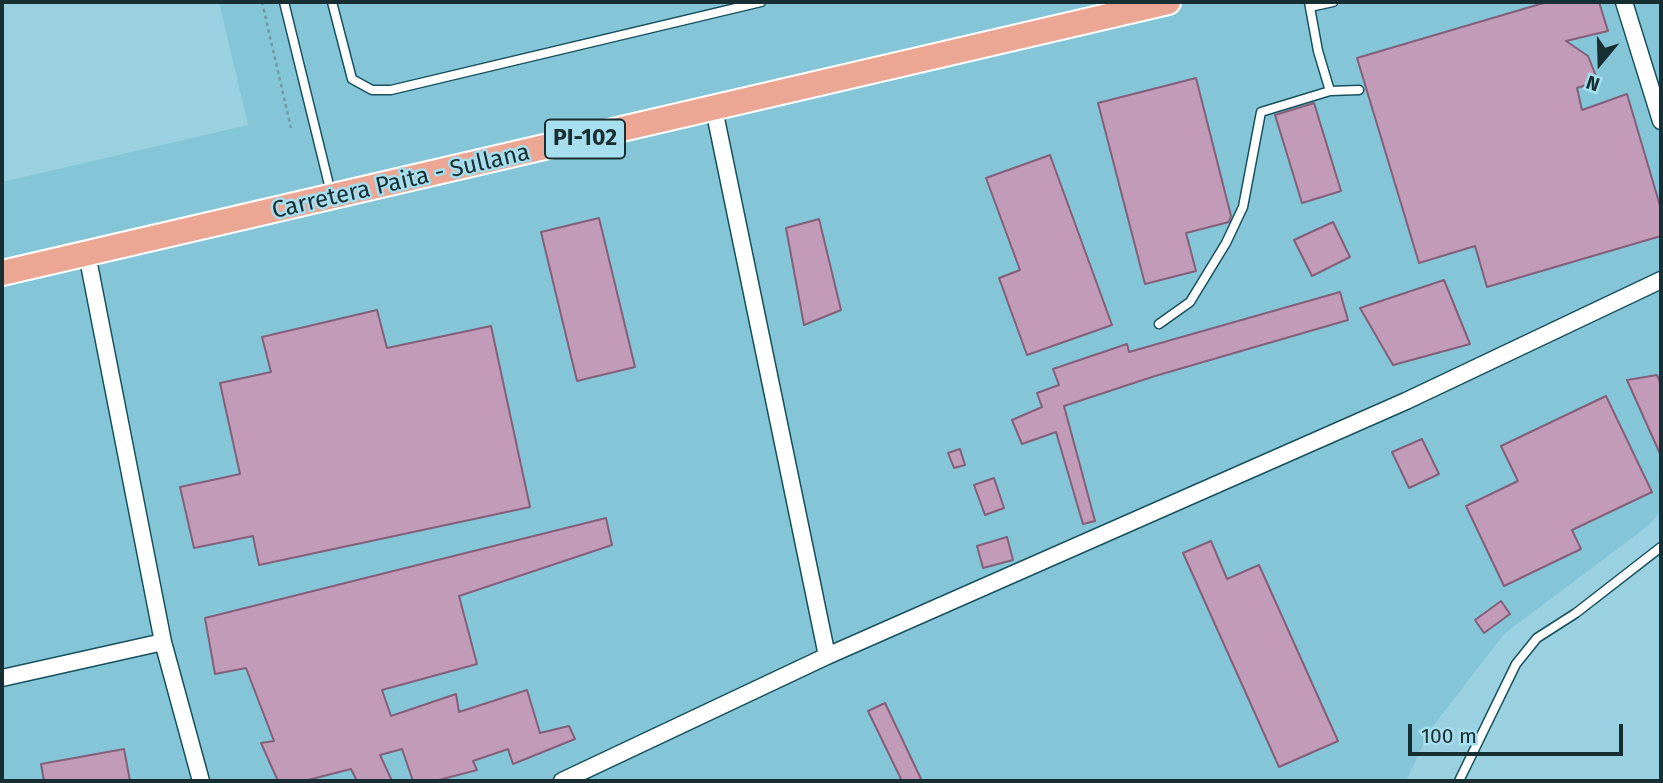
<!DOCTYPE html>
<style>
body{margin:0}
#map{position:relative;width:1663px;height:783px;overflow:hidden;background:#99d1e0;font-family:"Fira Sans",sans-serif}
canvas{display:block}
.frame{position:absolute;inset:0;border:4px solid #172e33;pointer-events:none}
.north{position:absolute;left:1565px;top:28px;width:70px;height:70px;-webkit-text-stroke:5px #a6deed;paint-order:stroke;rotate:199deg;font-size:19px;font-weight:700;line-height:28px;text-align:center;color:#172e33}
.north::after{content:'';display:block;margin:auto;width:24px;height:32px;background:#172e33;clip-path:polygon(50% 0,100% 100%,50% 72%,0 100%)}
.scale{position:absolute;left:1408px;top:724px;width:215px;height:32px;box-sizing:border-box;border:4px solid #172e33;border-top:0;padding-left:9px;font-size:21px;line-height:24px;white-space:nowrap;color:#172e33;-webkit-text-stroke:5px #a6deed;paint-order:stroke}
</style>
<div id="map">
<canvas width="1663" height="783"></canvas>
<div class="frame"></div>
<div class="north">N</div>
<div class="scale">100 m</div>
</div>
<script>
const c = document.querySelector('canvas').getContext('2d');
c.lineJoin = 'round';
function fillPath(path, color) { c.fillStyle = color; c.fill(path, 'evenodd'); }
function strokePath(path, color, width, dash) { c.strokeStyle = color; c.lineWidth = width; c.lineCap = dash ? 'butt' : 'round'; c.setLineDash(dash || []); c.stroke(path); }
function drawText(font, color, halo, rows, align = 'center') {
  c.font = font + ' "Fira Sans",sans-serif'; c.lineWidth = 5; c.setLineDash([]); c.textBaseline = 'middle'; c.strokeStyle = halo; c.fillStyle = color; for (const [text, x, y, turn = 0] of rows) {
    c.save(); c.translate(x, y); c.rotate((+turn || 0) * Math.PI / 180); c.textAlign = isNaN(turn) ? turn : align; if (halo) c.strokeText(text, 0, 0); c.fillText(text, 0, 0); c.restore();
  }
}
const built = new Path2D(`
 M 219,2 L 1661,2 L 1661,511 L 1648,526 L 1504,634 L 1430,730 L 1406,781 L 2,781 L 2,182 L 248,125 Z`);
const building = new Path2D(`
 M 1547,2 L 1599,2 L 1608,31 L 1566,41 L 1588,56 L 1598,81 L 1577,88 L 1582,110 L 1627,94 L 1661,209 L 1661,236 L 1487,287 L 1475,246 L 1419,263 L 1357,58 Z
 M 1196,78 L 1231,216 L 1229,222 L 1186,233 L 1196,271 L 1145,284 L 1098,103 Z
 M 1314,103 L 1341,191 L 1302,203 L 1275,115 Z
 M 1050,155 L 1112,325 L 1027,355 L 999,278 L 1020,270 L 986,178 Z
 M 599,218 L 635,367 L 577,381 L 541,232 Z
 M 819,219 L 841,310 L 804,325 L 786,228 Z
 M 1333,222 L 1350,257 L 1312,276 L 1294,240 Z
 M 1444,280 L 1470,344 L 1393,365 L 1360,308 Z
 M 1340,292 L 1348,320 L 1155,376 L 1064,406 L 1095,521 L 1083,524 L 1056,432 L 1022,444 L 1012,420 L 1042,407 L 1037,393 L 1059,385 L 1053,369 L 1127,344 L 1129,352 Z
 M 377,310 L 387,348 L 491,326 L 530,507 L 259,565 L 253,536 L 194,548 L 180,487 L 240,474 L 220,383 L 271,372 L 262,337 Z
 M 1657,375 L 1661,385 L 1661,456 L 1627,380 Z
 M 1606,396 L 1652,492 L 1572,530 L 1581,549 L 1504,586 L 1466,506 L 1518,481 L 1501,446 Z
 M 1422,439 L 1439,474 L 1409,488 L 1392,452 Z
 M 960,449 L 965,465 L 954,468 L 948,453 Z
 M 994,478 L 1004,508 L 985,515 L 974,485 Z
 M 606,518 L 612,545 L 459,596 L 477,664 L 382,690 L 391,716 L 456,694 L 459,712 L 527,690 L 540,733 L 569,726 L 575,739 L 513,764 L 508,749 L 473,761 L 477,770 L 435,781 L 413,781 L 402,749 L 380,755 L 392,781 L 357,781 L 351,769 L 304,781 L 278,781 L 261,743 L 274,741 L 246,668 L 215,674 L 205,618 Z
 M 1007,537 L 1013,560 L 983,568 L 977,546 Z
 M 1211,541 L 1227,579 L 1259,565 L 1338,741 L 1279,767 L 1183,553 Z
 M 1501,601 L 1510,614 L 1484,633 L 1475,620 Z
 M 885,703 L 922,781 L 902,781 L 868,711 Z
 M 124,749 L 130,781 L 44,781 L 41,764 Z`);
const path = new Path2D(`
 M 262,2 L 291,128`);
const lane = new Path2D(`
 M 284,2 L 331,193
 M 332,2 L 352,79 L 372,90 L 391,90 L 761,2
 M 1309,2 L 1318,51 L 1330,91
 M 1310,7 L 1333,2
 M 1159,324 L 1190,302 L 1226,243 L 1243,207 L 1261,112 L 1330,91 L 1359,90
 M 1459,781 L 1516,664 L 1537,638 L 1576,613 L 1661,547`);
const street = new Path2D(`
 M 1624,2 L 1661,121
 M 714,109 L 827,656
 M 87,254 L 163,642 L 201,781
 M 2,678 L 163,642
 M 562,781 L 827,656 L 1406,401 L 1661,280`);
const primary = new Path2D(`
 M 2,273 L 1168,2`);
const shields = [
 [585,139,80]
];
const shieldNames = [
 ["PI-102",585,139]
];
const streetNames = [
 ["Carretera Paita - Sullana",401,182,-13]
];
fillPath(built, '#84c6d7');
fillPath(building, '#c29bb8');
strokePath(building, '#835f7a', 2);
strokePath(lane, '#18515e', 11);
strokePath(street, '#18515e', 19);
strokePath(primary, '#fff', 28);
strokePath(path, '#6e9ba6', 2.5, [3.5, 3.5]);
strokePath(lane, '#fff', 8);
strokePath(street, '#fff', 16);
strokePath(primary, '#eca694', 24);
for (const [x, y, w] of shields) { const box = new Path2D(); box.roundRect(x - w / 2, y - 19.5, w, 39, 5); c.fillStyle = '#a6deed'; c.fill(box); strokePath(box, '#172e33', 2); }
drawText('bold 23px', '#172e33', null, shieldNames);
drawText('24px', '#172e33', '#a6deed', streetNames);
</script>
